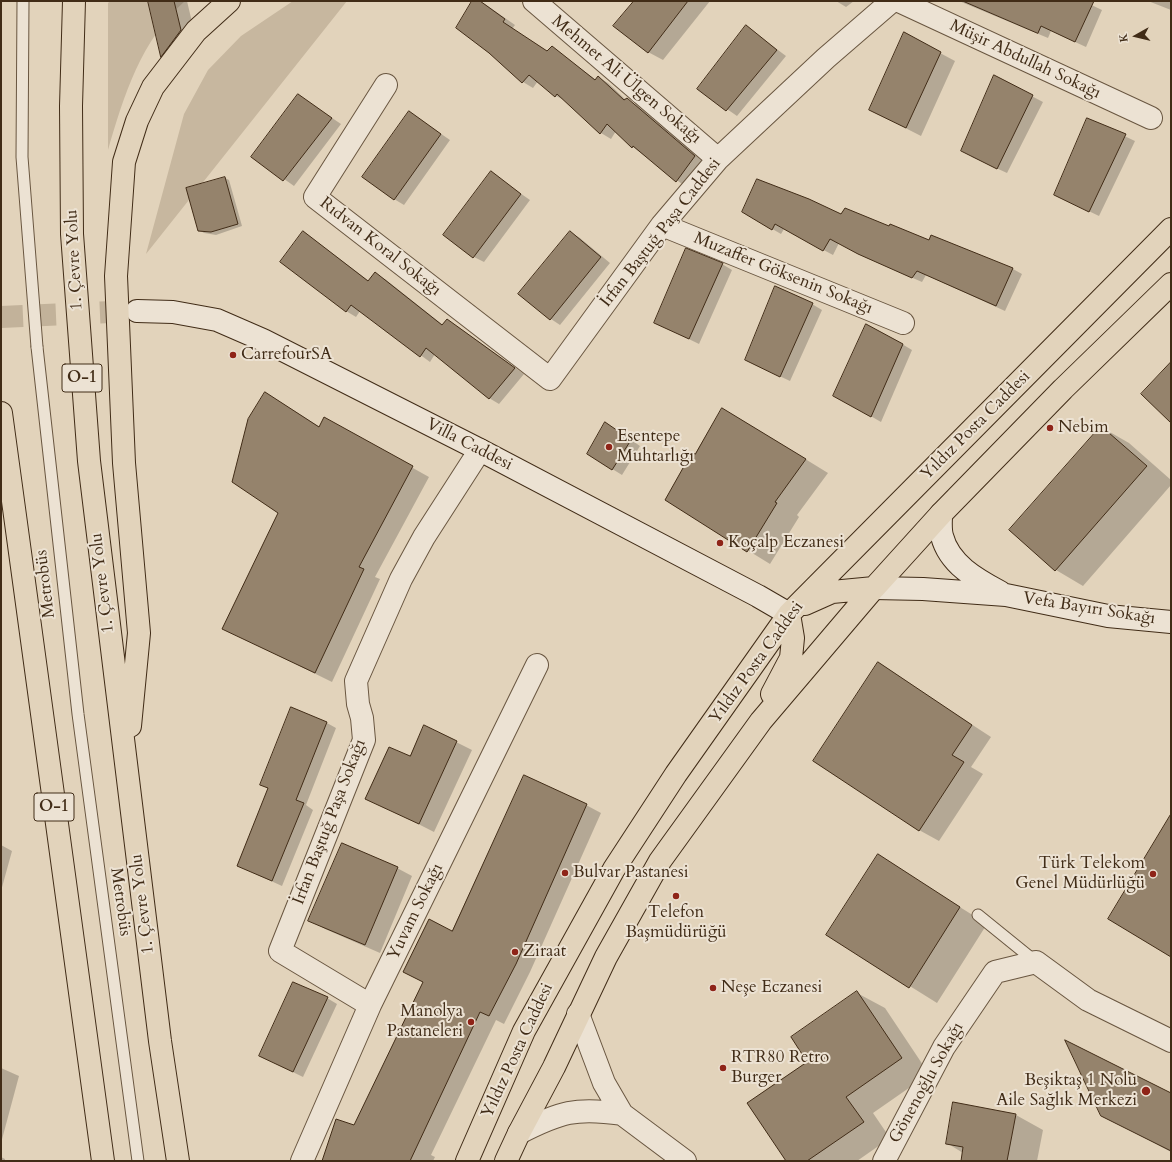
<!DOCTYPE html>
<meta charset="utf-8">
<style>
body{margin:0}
#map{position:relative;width:1172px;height:1162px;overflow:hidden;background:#e2d3bb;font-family:Cardo,serif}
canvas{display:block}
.frame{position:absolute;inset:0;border:2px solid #412c17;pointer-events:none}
.north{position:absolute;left:1116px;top:16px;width:40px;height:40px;-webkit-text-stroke:3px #ece2d3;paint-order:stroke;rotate:262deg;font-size:11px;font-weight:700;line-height:16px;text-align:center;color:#412c17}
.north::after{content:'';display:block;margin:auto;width:14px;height:18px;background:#412c17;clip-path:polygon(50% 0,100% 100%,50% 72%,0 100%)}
</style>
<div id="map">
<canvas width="1172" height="1162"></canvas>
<div class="frame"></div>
<div class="north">K</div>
</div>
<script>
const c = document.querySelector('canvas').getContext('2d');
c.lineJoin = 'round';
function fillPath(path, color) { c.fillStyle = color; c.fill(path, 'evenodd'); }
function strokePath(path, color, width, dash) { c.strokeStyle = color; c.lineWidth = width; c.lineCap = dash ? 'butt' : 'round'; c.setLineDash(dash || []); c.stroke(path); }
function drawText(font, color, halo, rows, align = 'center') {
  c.font = font + ' Cardo,serif'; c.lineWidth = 4; c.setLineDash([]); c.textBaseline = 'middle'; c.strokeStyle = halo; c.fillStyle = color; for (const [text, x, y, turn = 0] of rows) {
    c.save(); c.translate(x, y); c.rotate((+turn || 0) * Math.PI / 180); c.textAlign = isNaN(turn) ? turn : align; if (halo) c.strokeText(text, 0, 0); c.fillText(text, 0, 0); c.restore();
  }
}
const green = new Path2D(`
 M 110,1 L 185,1 C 141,40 124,95 108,150 L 108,3 Z
 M 293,1 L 347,1 L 146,254 L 184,114 L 208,70 L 241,36 Z`);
const shadow = new Path2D(`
 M 149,1 L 187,1 L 196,39 L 176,64 L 161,56 Z
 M 473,1 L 479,1 L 485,4 L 515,25 L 512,29 L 548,52 L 552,47 L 596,80 L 598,77 L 608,83 L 626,100 L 637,105 L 704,162 L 686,187 L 633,147 L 616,131 L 611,139 L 601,133 L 566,101 L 556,96 L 538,81 L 533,88 L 523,82 L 489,52 Z
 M 635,1 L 710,1 L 663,60 L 648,52 Z
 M 836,1 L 854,1 L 846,7 Z
 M 959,1 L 1083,1 L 1102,10 L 1086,47 L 1051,31 L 1048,38 Z
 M 1148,1 L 1171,1 L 1171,10 Z
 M 746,26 L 786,56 L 737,116 L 698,89 Z
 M 940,53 L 955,61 L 921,136 L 870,110 Z
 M 995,77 L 1043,102 L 1007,173 L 972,157 Z
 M 298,95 L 341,124 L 294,186 L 253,157 Z
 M 409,112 L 450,140 L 404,205 L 394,199 Z
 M 1088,119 L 1135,141 L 1099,216 L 1055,195 Z
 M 491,173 L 530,200 L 484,262 L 474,257 Z
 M 225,178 L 229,180 L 242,226 L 216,235 L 204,233 L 199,230 Z
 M 743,212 L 842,216 L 890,228 L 1013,269 L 1022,274 L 1005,311 L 926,275 L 922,282 L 869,259 L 839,243 L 833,255 L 784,229 L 781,234 Z
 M 304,232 L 369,281 L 375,274 L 385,279 L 443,325 L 457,326 L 524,374 L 499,404 L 489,398 L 435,354 L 430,362 L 360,311 L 356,317 L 346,311 Z
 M 570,232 L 580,238 L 610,263 L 560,325 L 551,319 L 520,294 Z
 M 722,264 L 732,270 L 699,344 L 656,323 Z
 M 812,304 L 822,310 L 790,381 L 756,365 Z
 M 902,344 L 912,350 L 881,422 L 834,395 Z
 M 266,393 L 320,427 L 325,419 L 429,477 L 375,577 L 380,579 L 332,682 L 224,629 L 279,512 Z
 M 745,422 L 828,473 L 797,515 L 799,517 L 770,564 L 666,500 L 695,456 Z
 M 1101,427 L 1129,443 L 1171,480 L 1171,485 L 1083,586 L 1056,570 Z
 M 615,429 L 640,446 L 622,475 L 588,454 Z
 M 879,664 L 991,737 L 971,767 L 983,774 L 939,841 L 919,830 Z
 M 327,723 L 336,728 L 306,805 L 313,810 L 282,886 L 238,866 L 269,789 L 261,784 Z
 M 424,726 L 472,750 L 434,832 L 367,798 L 410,757 Z
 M 586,805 L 601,813 L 530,972 L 504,1024 L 496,1020 L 431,1155 L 435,1157 L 433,1161 L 323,1161 L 355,1126 L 424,983 L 404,972 L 453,932 Z
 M 1,845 L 12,851 L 1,891 Z
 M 878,856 L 987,924 L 937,1003 L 828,935 Z
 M 397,868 L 412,876 L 380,953 L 325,929 L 310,920 Z
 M 857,993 L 885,1008 L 929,1074 L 873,1113 L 890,1138 L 857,1161 L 787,1161 L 809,1062 Z
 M 327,998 L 337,1004 L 303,1077 L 260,1056 Z
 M 1,1068 L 19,1076 L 1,1143 Z
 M 1171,1094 L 1171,1152 L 1102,1115 Z
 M 1016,1115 L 1043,1130 L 1037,1161 L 962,1161 L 963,1153 L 947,1143 Z
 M 1,1157 L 5,1159 L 5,1161 L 1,1161 Z
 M 633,1160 L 635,1161 L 572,1161 Z`);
const building = new Path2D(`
 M 148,1 L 174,1 L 181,30 L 161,57 Z
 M 472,1 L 480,1 L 505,19 L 503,22 L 547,51 L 552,46 L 595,80 L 598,76 L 624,100 L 627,98 L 695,156 L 676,182 L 633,146 L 632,148 L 607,124 L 600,134 L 557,94 L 555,97 L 529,75 L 522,83 L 489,53 L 456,28 Z
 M 634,1 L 688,1 L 648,53 L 613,26 Z
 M 963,1 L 1094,1 L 1075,42 L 1041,26 L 1038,33 Z
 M 746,25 L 777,50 L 726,111 L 697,89 Z
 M 904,32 L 941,52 L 906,128 L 869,110 Z
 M 994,75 L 1033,95 L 997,169 L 961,151 Z
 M 298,94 L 332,118 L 283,181 L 251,157 Z
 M 409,111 L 441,134 L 394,200 L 362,177 Z
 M 1087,118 L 1126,134 L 1089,212 L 1054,195 Z
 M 491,171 L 521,194 L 473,258 L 443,235 Z
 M 225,177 L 238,224 L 211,232 L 198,231 L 186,188 Z
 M 757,179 L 809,199 L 841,214 L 845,208 L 889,226 L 890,224 L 929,240 L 931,235 L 1013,268 L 996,306 L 917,271 L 912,278 L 858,254 L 830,239 L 823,251 L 775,224 L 772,230 L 742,212 Z
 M 303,231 L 368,281 L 375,272 L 442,325 L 447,319 L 515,368 L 489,399 L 426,348 L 420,357 L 351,305 L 346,312 L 280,262 Z
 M 570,231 L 601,257 L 550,320 L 518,294 Z
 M 686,248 L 723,263 L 689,339 L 654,323 Z
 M 775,286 L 813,303 L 780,377 L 745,360 Z
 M 866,324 L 903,344 L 871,417 L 833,396 Z
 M 1171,362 L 1171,423 L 1141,394 Z
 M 265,392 L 319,427 L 324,417 L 413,466 L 359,567 L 364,569 L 315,673 L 222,629 L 278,513 L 232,482 L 248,419 Z
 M 722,408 L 806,459 L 775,502 L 777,503 L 747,552 L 665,500 L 692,452 L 695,454 Z
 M 605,422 L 631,440 L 612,470 L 587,454 Z
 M 1101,426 L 1147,466 L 1055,571 L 1009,530 Z
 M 878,662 L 972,725 L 952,755 L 964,762 L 919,831 L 813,761 Z
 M 291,707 L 327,722 L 296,800 L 304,803 L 272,881 L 237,866 L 268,788 L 260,785 Z
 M 424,725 L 457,741 L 419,824 L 365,799 L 389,747 L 410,756 Z
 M 524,775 L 587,804 L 516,964 L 489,1016 L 480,1012 L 410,1161 L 322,1161 L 336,1119 L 354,1125 L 423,982 L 403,972 L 429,919 L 452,931 Z
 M 1171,814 L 1171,957 L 1108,919 Z
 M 342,843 L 398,867 L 365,945 L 308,921 Z
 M 878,854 L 960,907 L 909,988 L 826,935 Z
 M 293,982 L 328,997 L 293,1072 L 259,1056 Z
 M 857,991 L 902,1058 L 846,1097 L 864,1122 L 807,1161 L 786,1161 L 747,1103 L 807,1062 L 791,1037 Z
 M 1065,1040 L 1171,1093 L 1171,1151 L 1101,1116 Z
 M 953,1102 L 1016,1114 L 1007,1161 L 961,1161 L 963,1147 L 946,1144 Z`);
const secondaryTunnel = new Path2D(`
 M 1,317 L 136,311`);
const lane = new Path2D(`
 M 37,347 L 78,714 L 138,1161
 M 978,915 L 1036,962`);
const street = new Path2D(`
 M 534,1 L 718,159
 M 899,1 L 1151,118
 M 386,85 L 315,197 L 550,379 L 662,225 L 718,159 L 826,58 L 892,1
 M 662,225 L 903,323
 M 370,1005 L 280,951 L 364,740 L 362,718 L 358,704 L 356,681 L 401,579 L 424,537 L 480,450
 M 578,1014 L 604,1083 L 622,1114 L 685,1161
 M 519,1133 C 560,1112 576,1107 622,1114
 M 302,1161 L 370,1005 L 537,665
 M 884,1161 L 944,1047 L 995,972 L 1036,962 L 1088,1000 L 1171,1041`);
const secondary = new Path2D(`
 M 137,311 L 173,312 L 217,320 L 263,340 L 480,450 L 758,596 L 789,614
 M 941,514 C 941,521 940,529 942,536 C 949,564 976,579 1000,592
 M 874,588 L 923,589 L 1006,595 L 1108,616 L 1171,622`);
const primary = new Path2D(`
 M 805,604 L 832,592 L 874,588
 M 772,694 L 791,658 L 793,638 L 789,614
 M 467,1161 L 524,1031 L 614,869 L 676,774 L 789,614 L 1171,229
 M 506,1161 L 519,1133 L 554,1067 L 606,957 L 660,861 L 761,721 L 874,588 L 941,514 L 1063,389 L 1171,284`);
const highway = new Path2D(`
 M 74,1 L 71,106 L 72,234 L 89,461 L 160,1041 L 178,1161
 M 1,413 L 103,1161
 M 130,726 L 139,633 L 124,463 L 116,276 L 124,162 L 137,121 L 153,87 L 196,31 L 229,1`);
const laneBridge = new Path2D(`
 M 23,1 L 22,157 L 37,347`);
const markers = [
 [233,355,4,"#8f2418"],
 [1050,428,4,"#8f2418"],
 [609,447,4,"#8f2418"],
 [720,543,4,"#8f2418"],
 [565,873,4,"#8f2418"],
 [1153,874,4,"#8f2418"],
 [676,896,4,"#8f2418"],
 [515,952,4,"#8f2418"],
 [713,988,4,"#8f2418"],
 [471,1022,4,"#8f2418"],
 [723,1068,4,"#8f2418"],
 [1146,1091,5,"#8f2418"]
];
const shields = [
 [82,378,40],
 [54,807,40]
];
const shieldNames = [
 ["O-1",82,378],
 ["O-1",54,807]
];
const streetNames = [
 ["Müşir Abdullah Sokağı",1025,60,25],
 ["Mehmet Ali Ülgen Sokağı",626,80,40],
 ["İrfan Baştuğ Paşa Caddesi",661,233,-52],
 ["Rıdvan Koral Sokağı",380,247,38],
 ["1. Çevre Yolu",75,260,-93],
 ["Muzaffer Göksenin Sokağı",783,274,22],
 ["Yıldız Posta Caddesi",976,426,-45],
 ["Villa Caddesi",469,445,27],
 ["1. Çevre Yolu",103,583,-97],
 ["Metrobüs",46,584,-97],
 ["Vefa Bayırı Sokağı",1089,609,9],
 ["Yıldız Posta Caddesi",757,663,-54],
 ["İrfan Baştuğ Paşa Sokağı",330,822,-69],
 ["Metrobüs",120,902,82],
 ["1. Çevre Yolu",143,904,-97],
 ["Yuvam Sokağı",416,912,-64],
 ["Yıldız Posta Caddesi",518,1051,-65],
 ["Gönenoğlu Sokağı",927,1083,-61]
];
const poiNames = [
 ["CarrefourSA",241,355],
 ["Nebim",1058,428],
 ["Esentepe",617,437],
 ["Muhtarlığı",617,457],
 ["Koçalp Eczanesi",728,543],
 ["Türk Telekom",1145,864,"right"],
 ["Genel Müdürlüğü",1145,884,"right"],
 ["Bulvar Pastanesi",573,873],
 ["Telefon",676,913,"center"],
 ["Başmüdürüğü",676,933,"center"],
 ["Ziraat",523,952],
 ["Neşe Eczanesi",721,988],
 ["Manolya",463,1012,"right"],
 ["Pastaneleri",463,1032,"right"],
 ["RTR80 Retro",731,1058],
 ["Burger",731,1078],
 ["Beşiktaş 1 Nolu",1137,1081,"right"],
 ["Aile Sağlık Merkezi",1137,1101,"right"]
];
fillPath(green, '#c7b79f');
fillPath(shadow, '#0003');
fillPath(building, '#95836c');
strokePath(building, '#412c17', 1);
strokePath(secondaryTunnel, '#c2b29a', 22, [22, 11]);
strokePath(lane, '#695640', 13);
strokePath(street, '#695640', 24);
strokePath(secondary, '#412c17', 24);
strokePath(primary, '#412c17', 24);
strokePath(highway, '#412c17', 24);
strokePath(lane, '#ece2d3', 11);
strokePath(street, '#ece2d3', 22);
strokePath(secondary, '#ece2d3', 22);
strokePath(primary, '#e2d3bb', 22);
strokePath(highway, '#e2d3bb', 22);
strokePath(laneBridge, '#695640', 13, []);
strokePath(laneBridge, '#ece2d3', 11);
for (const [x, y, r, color] of markers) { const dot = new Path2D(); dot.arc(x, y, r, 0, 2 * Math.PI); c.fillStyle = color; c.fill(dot); strokePath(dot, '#ece2d3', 1.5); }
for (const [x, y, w] of shields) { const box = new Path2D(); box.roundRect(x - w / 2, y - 14, w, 28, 3); c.fillStyle = '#ece2d3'; c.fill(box); strokePath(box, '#412c17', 1); }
drawText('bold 16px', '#412c17', null, shieldNames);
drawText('17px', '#412c17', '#ece2d3', streetNames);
drawText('17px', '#412c17', '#ece2d3', poiNames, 'left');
</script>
